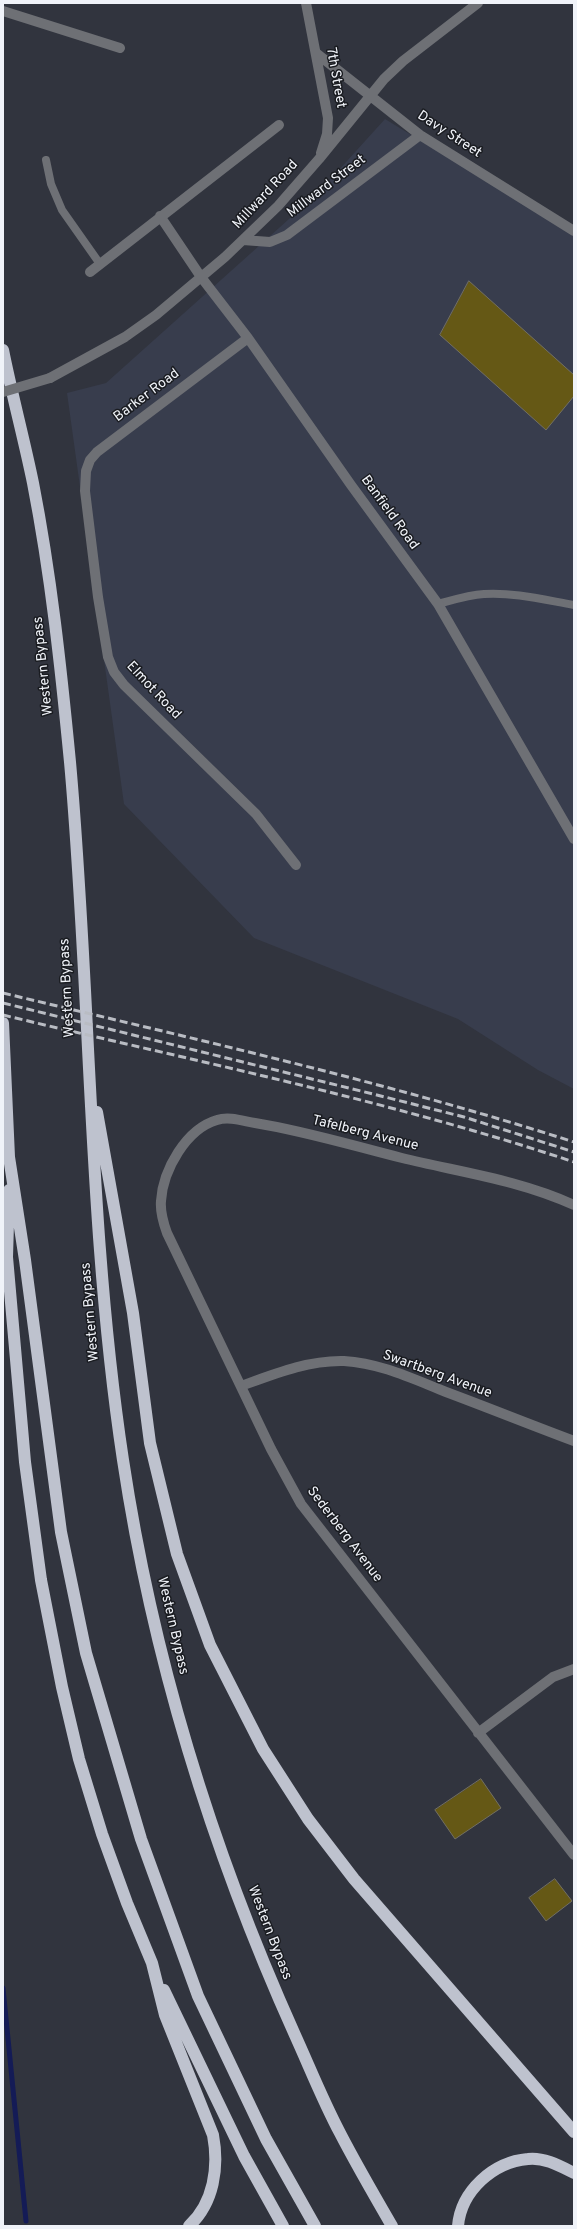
<!DOCTYPE html>
<style>
body{margin:0}
#map{position:relative;width:577px;height:2229px;overflow:hidden;background:#31343e;font-family:Overpass,sans-serif}
canvas{display:block}
.frame{position:absolute;inset:0;border:4px solid #f0f3f9;pointer-events:none}
</style>
<div id="map">
<canvas width="577" height="2229"></canvas>
<div class="frame"></div>
</div>
<script>
const c = document.querySelector('canvas').getContext('2d');
c.lineJoin = 'round';
function fillPath(path, color) { c.fillStyle = color; c.fill(path, 'evenodd'); }
function strokePath(path, color, width, dash) { c.strokeStyle = color; c.lineWidth = width; c.lineCap = dash ? 'butt' : 'round'; c.setLineDash(dash || []); c.stroke(path); }
function drawText(font, color, halo, rows, align = 'center') {
  c.font = font + ' Overpass,sans-serif'; c.lineWidth = 3; c.setLineDash([]); c.textBaseline = 'middle'; c.strokeStyle = halo; c.fillStyle = color; for (const [text, x, y, turn = 0] of rows) {
    c.save(); c.translate(x, y); c.rotate((+turn || 0) * Math.PI / 180); c.textAlign = isNaN(turn) ? turn : align; if (halo) c.strokeText(text, 0, 0); c.fillText(text, 0, 0); c.restore();
  }
}
const built = new Path2D(`
 M 385,119 L 574,234 L 574,1089 L 538,1070 L 458,1019 L 254,938 L 124,804 L 67,393 L 106,383 L 318,193 Z`);
const stream = new Path2D(`
 M 3,1988 L 26,2221`);
const building = new Path2D(`
 M 469,281 L 574,375 L 574,396 L 546,430 L 440,335 Z
 M 481,1779 L 501,1808 L 455,1839 L 435,1810 Z
 M 555,1879 L 572,1901 L 546,1921 L 529,1898 Z`);
const service = new Path2D(`
 M 46,160 L 51,184 L 62,210 L 100,264
 M 438,604 C 453,600 468,595 484,594 C 513,592 545,600 574,605`);
const minor = new Path2D(`
 M 306,3 L 328,118 L 327,134 L 321,153
 M 3,11 L 120,48
 M 316,53 L 420,135 L 574,231
 M 160,216 L 201,277 L 248,338 L 351,485 L 438,604 L 574,839
 M 243,240 L 270,242 L 287,235 L 420,135
 M 90,272 L 279,125
 M 248,338 L 97,452 L 90,460 L 86,471 L 85,491 L 98,597 L 108,657 L 114,672 L 124,685 L 256,814 L 296,865
 M 50,378 L 125,337 L 156,315 L 225,257 L 278,206 L 319,159 L 384,79 L 403,61 L 478,3
 M 574,1205 C 520,1180 459,1172 402,1158 C 354,1146 305,1131 255,1123 C 243,1121 229,1116 217,1120 C 186,1129 163,1170 161,1201 C 160,1212 163,1222 167,1233 L 271,1449 L 301,1504 L 574,1855
 M 241,1386 C 274,1374 308,1360 344,1361 C 380,1363 413,1379 446,1392 C 489,1408 531,1425 574,1441
 M 478,1733 L 553,1677 L 574,1669`);
const motorway = new Path2D(`
 M 3,350 C 12,395 24,439 33,483 C 51,575 61,669 70,762 C 91,995 88,1229 123,1460 C 153,1659 213,1853 295,2035 C 310,2068 323,2101 340,2133 C 356,2164 374,2195 392,2226
 M 3,1023 L 9,1157 L 25,1260 L 61,1532 L 86,1653 L 141,1839 L 198,1996 L 266,2139 L 315,2226
 M 97,1112 L 133,1313 L 150,1443 L 177,1554 L 210,1645 L 263,1749 L 308,1819 L 354,1879 L 574,2132
 M 9,1190 L 7,1257 L 25,1462 L 41,1580 L 62,1687 L 79,1759 L 102,1834 L 127,1903 L 152,1963 L 165,2015 L 213,2135 C 219,2167 214,2203 189,2226
 M 164,1990 L 244,2156 L 283,2226
 M 458,2226 C 461,2191 493,2162 528,2159 C 544,2157 560,2166 574,2173`);
const rail = new Path2D(`
 M 3,993 C 194,1039 387,1082 574,1142
 M 3,1003 L 373,1094 L 464,1117 L 574,1152
 M 3,1015 C 194,1061 388,1100 574,1162`);
const minorBridge = new Path2D(`
 M 3,392 L 50,378`);
const streetNames = [
 ["7th Street",335,78,80],
 ["Davy Street",449,135,33],
 ["Millward Street",327,187,-37],
 ["Millward Road",266,195,-47],
 ["Barker Road",147,396,-37],
 ["Banfield Road",389,513,54],
 ["Western Bypass",44,666,-96],
 ["Elmot Road",153,691,47],
 ["Western Bypass",68,988,-93],
 ["Tafelberg Avenue",365,1134,14],
 ["Western Bypass",91,1312,-95],
 ["Swartberg Avenue",437,1375,20],
 ["Sederberg Avenue",344,1535,53],
 ["Western Bypass",172,1626,77],
 ["Western Bypass",269,1933,69]
];
fillPath(built, '#383d4d');
strokePath(stream, '#141b56', 5);
fillPath(building, '#655815');
strokePath(building, '#726f63', 1);
strokePath(service, '#6e7075', 8);
strokePath(minor, '#6e7075', 10);
strokePath(motorway, '#bec2ce', 12);
strokePath(rail, '#b9bcc3', 3, [8, 4]);
strokePath(minorBridge, '#6e7075', 10);
drawText('14px', '#f0f3f9', '#1a1c21', streetNames);
</script>
